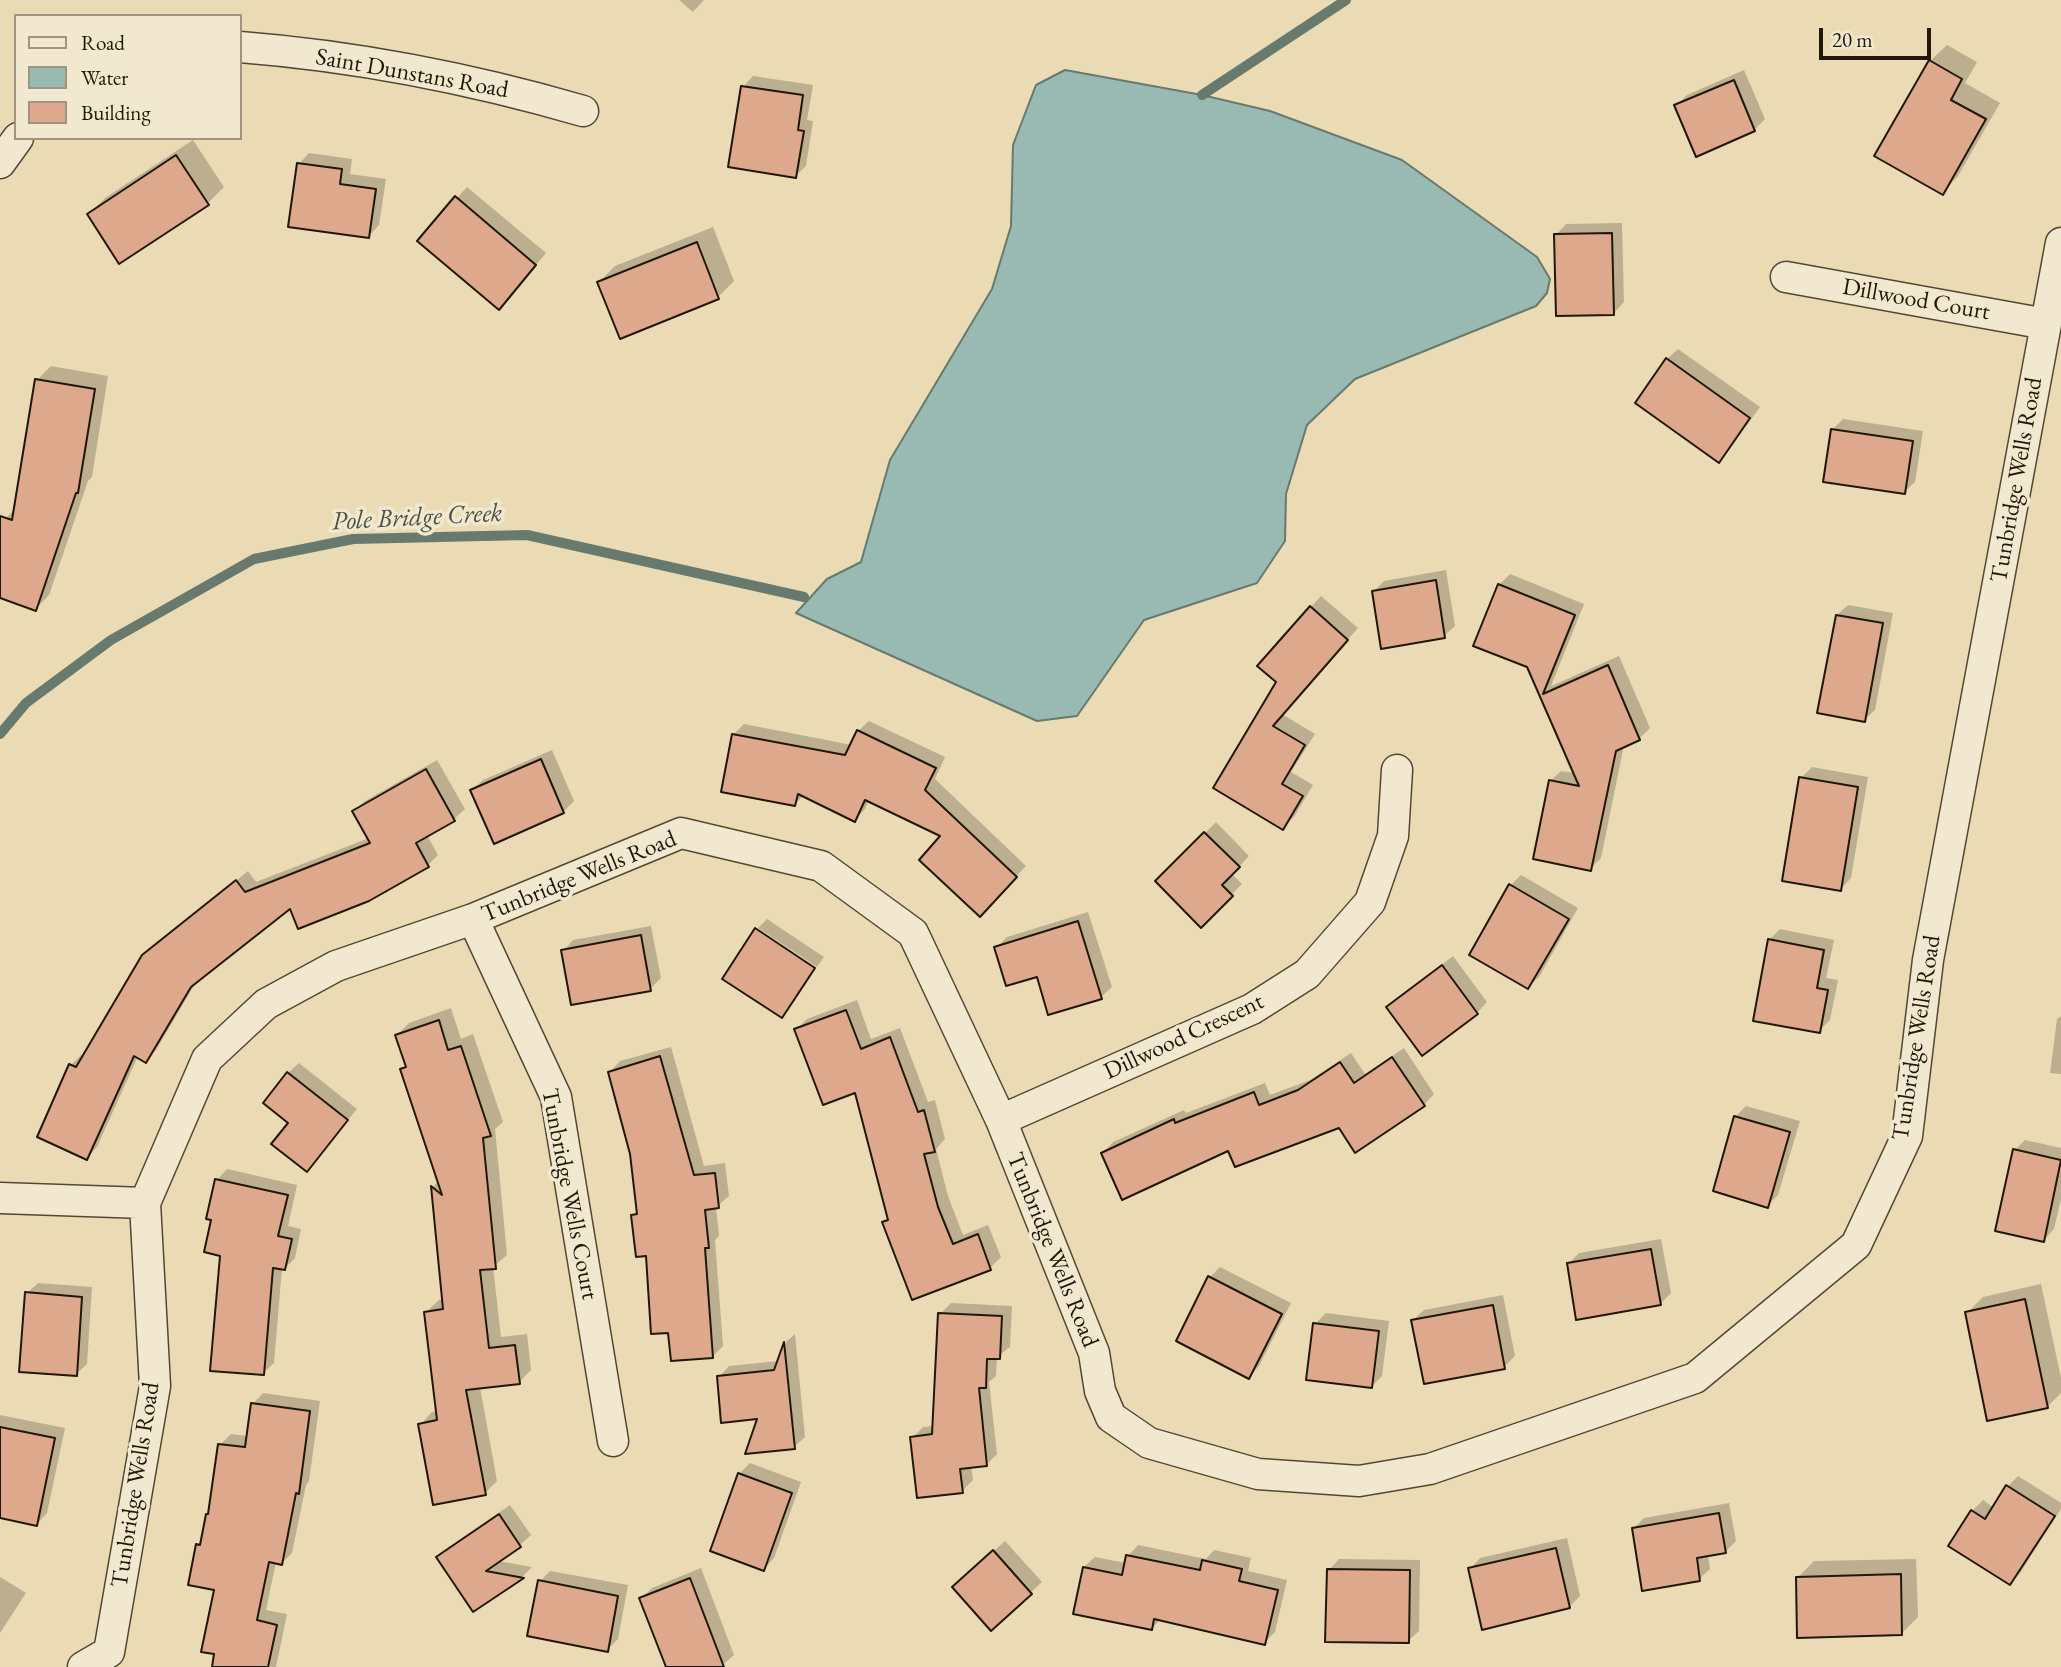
<!DOCTYPE html>
<style>
body{margin:0}
#map{position:relative;width:2061px;height:1667px;overflow:hidden;background:#eadbb5;font-family:"EB Garamond",serif}
canvas{display:block}
.legend{position:absolute;left:14px;top:14px;width:228px;height:126px;box-sizing:border-box;background:#f1e8cf;border:2px solid #9e9480;margin:0;padding:9px 12px;list-style:none;font-size:21px;color:#211709}
.legend li{display:flex;align-items:center;gap:14px;height:35px}
.legend b{width:35px;border:2px solid #9e9480}
.scale{position:absolute;left:1819px;top:28px;width:112px;height:32px;box-sizing:border-box;border:4px solid #211709;border-top:0;padding-left:9px;font-size:21px;line-height:24px;white-space:nowrap;color:#211709;-webkit-text-stroke:5px #f1e8cf;paint-order:stroke}
</style>
<div id="map">
<canvas width="2061" height="1667"></canvas>
<ul class="legend">
<li><b style="height:9px;background:#f1e8cf"></b>Road</li>
<li><b style="height:19px;background:#98bab2"></b>Water</li>
<li><b style="height:19px;background:#dea88c"></b>Building</li>
</ul>
<div class="scale">20 m</div>
</div>
<script>
const c = document.querySelector('canvas').getContext('2d');
c.lineJoin = 'round';
function fillPath(path, color) { c.fillStyle = color; c.fill(path, 'evenodd'); }
function strokePath(path, color, width, dash) { c.strokeStyle = color; c.lineWidth = width; c.lineCap = dash ? 'butt' : 'round'; c.setLineDash(dash || []); c.stroke(path); }
function drawText(font, color, halo, rows, align = 'center') {
  c.font = font + ' "EB Garamond",serif'; c.lineWidth = 7; c.setLineDash([]); c.textBaseline = 'middle'; c.strokeStyle = halo; c.fillStyle = color; for (const [text, x, y, turn = 0] of rows) {
    c.save(); c.translate(x, y); c.rotate((+turn || 0) * Math.PI / 180); c.textAlign = isNaN(turn) ? turn : align; if (halo) c.strokeText(text, 0, 0); c.fillText(text, 0, 0); c.restore();
  }
}
const water = new Path2D(`
 M 1065,70 L 1202,95 L 1270,111 L 1402,160 L 1537,257 L 1550,279 L 1547,293 L 1536,306 L 1355,379 L 1307,425 L 1286,494 L 1285,541 L 1257,583 L 1144,620 L 1077,716 L 1037,721 L 796,613 L 827,579 L 861,562 L 890,460 L 992,289 L 1011,226 L 1013,145 L 1036,85 Z`);
const shadow = new Path2D(`
 M 679,0 L 704,0 L 693,12 Z
 M 1947,45 L 1977,62 L 1965,83 L 2000,103 L 1958,176 L 1942,193 L 1930,61 Z
 M 1744,70 L 1765,119 L 1754,130 L 1676,106 L 1687,95 Z
 M 753,76 L 813,85 L 807,120 L 813,121 L 806,166 L 795,176 L 743,87 Z
 M 193,140 L 224,187 L 208,203 L 89,214 L 105,198 Z
 M 309,153 L 352,159 L 350,174 L 386,179 L 379,225 L 369,236 L 299,164 Z
 M 467,187 L 546,253 L 509,297 L 457,198 Z
 M 1622,223 L 1624,302 L 1614,313 L 1556,235 L 1566,224 Z
 M 713,227 L 734,281 L 718,297 L 599,282 L 615,266 Z
 M 1678,349 L 1760,407 L 1729,450 L 1719,461 L 1667,359 Z
 M 51,366 L 108,376 L 92,477 L 88,481 L 49,595 L 36,609 L 0,597 L 0,534 L 6,518 L 16,508 L 37,380 Z
 M 1843,419 L 1923,431 L 1915,482 L 1904,492 L 1832,430 Z
 M 1446,570 L 1455,626 L 1444,636 L 1374,591 L 1384,581 Z
 M 1510,574 L 1584,604 L 1551,686 L 1619,656 L 1650,728 L 1639,739 L 1624,745 L 1601,858 L 1590,869 L 1550,781 L 1561,771 L 1576,773 L 1528,666 L 1499,585 Z
 M 1321,596 L 1358,628 L 1282,714 L 1315,734 L 1291,772 L 1313,785 L 1294,817 L 1283,827 L 1215,787 L 1278,682 L 1311,607 Z
 M 1848,605 L 1893,613 L 1875,710 L 1864,720 L 1837,615 Z
 M 869,721 L 945,757 L 935,779 L 1026,866 L 990,904 L 943,836 L 869,800 L 865,809 L 855,820 L 804,795 L 795,804 L 733,735 L 744,724 L 852,745 L 858,731 Z
 M 552,750 L 574,801 L 563,812 L 472,790 L 483,780 Z
 M 437,760 L 465,809 L 454,819 L 427,835 L 438,855 L 428,865 L 290,906 L 198,979 L 156,1050 L 146,1061 L 138,1056 L 97,1147 L 87,1158 L 71,1065 L 81,1055 L 84,1056 L 143,956 L 248,871 L 256,882 L 369,838 L 354,811 L 365,801 Z
 M 1812,767 L 1868,777 L 1851,878 L 1841,889 L 1801,778 Z
 M 1216,822 L 1249,856 L 1232,874 L 1242,884 L 1201,925 L 1157,881 Z
 M 1521,875 L 1578,908 L 1539,977 L 1528,987 L 1511,885 Z
 M 1088,912 L 1112,987 L 1101,997 L 996,948 L 1007,937 Z
 M 767,919 L 824,957 L 817,967 L 758,928 Z
 M 651,926 L 661,978 L 650,989 L 563,951 L 573,940 Z
 M 1780,929 L 1834,940 L 1826,978 L 1838,980 L 1830,1020 L 1819,1031 L 1769,940 Z
 M 756,931 L 815,970 L 792,1005 L 782,1016 Z
 M 1453,956 L 1487,1002 L 1477,1013 L 1388,1007 Z
 M 857,1000 L 871,1039 L 900,1028 L 928,1102 L 935,1100 L 945,1139 L 936,1149 L 948,1196 L 963,1235 L 988,1225 L 1001,1257 L 990,1268 L 884,1222 L 889,1217 L 856,1091 L 796,1030 L 807,1019 Z
 M 451,1008 L 461,1039 L 473,1034 L 503,1122 L 495,1129 L 507,1255 L 493,1267 L 501,1337 L 527,1334 L 531,1370 L 519,1382 L 480,1387 L 497,1481 L 485,1493 L 420,1425 L 432,1412 L 438,1411 L 426,1312 L 439,1300 L 444,1299 L 433,1187 L 439,1180 L 402,1070 L 407,1065 L 397,1035 L 409,1023 Z
 M 2061,1016 L 2061,1074 L 2050,1073 L 2057,1019 Z
 M 671,1047 L 704,1166 L 725,1163 L 729,1196 L 716,1207 L 719,1236 L 715,1240 L 723,1346 L 712,1357 L 670,1331 L 648,1254 L 633,1215 L 638,1210 L 632,1154 L 610,1072 L 620,1061 Z
 M 1404,1048 L 1434,1094 L 1424,1105 L 1339,1126 L 1229,1148 L 1103,1153 L 1113,1142 L 1184,1110 L 1186,1113 L 1265,1083 L 1270,1095 L 1310,1080 L 1351,1053 L 1365,1074 Z
 M 299,1063 L 357,1109 L 307,1170 L 290,1123 L 288,1073 Z
 M 1746,1106 L 1800,1121 L 1778,1195 L 1767,1206 L 1715,1190 L 1736,1116 Z
 M 2025,1140 L 2061,1148 L 2061,1199 L 2054,1229 L 2044,1240 L 2015,1150 Z
 M 227,1169 L 297,1185 L 288,1226 L 301,1229 L 295,1258 L 285,1268 L 282,1268 L 274,1363 L 263,1373 L 222,1254 L 213,1219 L 217,1180 Z
 M 1661,1239 L 1671,1293 L 1660,1304 L 1568,1264 L 1579,1253 Z
 M 1220,1267 L 1291,1303 L 1259,1366 L 1249,1377 L 1210,1277 Z
 M 38,1283 L 92,1287 L 87,1364 L 76,1374 L 27,1293 Z
 M 2041,1284 L 2061,1378 L 2061,1393 L 2048,1406 L 1967,1313 L 1983,1297 Z
 M 1503,1295 L 1515,1356 L 1504,1367 L 1413,1320 L 1424,1310 Z
 M 951,1303 L 1012,1306 L 1010,1347 L 997,1357 L 996,1376 L 989,1382 L 997,1454 L 986,1465 L 971,1466 L 973,1480 L 962,1491 L 912,1438 L 923,1427 L 934,1426 L 940,1314 Z
 M 1326,1313 L 1389,1321 L 1382,1376 L 1371,1387 L 1315,1324 Z
 M 795,1334 L 805,1437 L 794,1447 L 719,1377 L 729,1366 L 779,1361 L 786,1342 Z
 M 263,1393 L 320,1401 L 309,1481 L 306,1485 L 292,1553 L 282,1563 L 276,1562 L 266,1610 L 287,1614 L 276,1667 L 213,1667 L 216,1653 L 216,1588 L 197,1545 L 203,1539 L 210,1512 L 220,1445 L 231,1434 L 248,1436 L 253,1404 Z
 M 0,1415 L 65,1428 L 47,1513 L 37,1524 L 0,1516 Z
 M 750,1463 L 801,1482 L 774,1558 L 764,1569 L 739,1474 Z
 M 2018,1476 L 2061,1503 L 2061,1509 L 2020,1573 L 2010,1583 L 1972,1511 L 1983,1500 L 1994,1508 L 2008,1486 Z
 M 1729,1503 L 1736,1541 L 1725,1552 L 1708,1555 L 1710,1569 L 1699,1579 L 1634,1528 L 1644,1518 Z
 M 510,1505 L 531,1535 L 520,1545 L 498,1561 L 532,1567 L 523,1576 L 474,1610 L 438,1557 L 449,1547 Z
 M 1567,1538 L 1580,1596 L 1569,1607 L 1470,1569 L 1480,1558 Z
 M 1005,1541 L 1042,1582 L 991,1629 L 965,1577 Z
 M 1138,1545 L 1206,1559 L 1214,1550 L 1251,1558 L 1248,1571 L 1287,1580 L 1275,1632 L 1264,1643 L 1161,1619 L 1151,1629 L 1084,1567 L 1095,1557 L 1126,1563 L 1128,1556 Z
 M 1339,1559 L 1420,1560 L 1419,1631 L 1408,1641 L 1329,1570 Z
 M 1916,1559 L 1918,1617 L 1902,1633 L 1798,1577 L 1814,1561 Z
 M 701,1568 L 734,1655 L 720,1667 L 668,1667 L 641,1599 L 652,1588 Z
 M 550,1571 L 628,1585 L 618,1639 L 607,1650 L 540,1581 Z
 M 0,1577 L 26,1593 L 0,1633 Z`);
const stream = new Path2D(`
 M 1202,95 L 1346,0
 M 0,734 L 26,703 L 111,640 L 254,559 L 353,539 L 527,535 L 804,597`);
const building = new Path2D(`
 M 1929,60 L 1962,79 L 1951,100 L 1986,119 L 1943,195 L 1874,156 Z
 M 1734,80 L 1755,131 L 1696,157 L 1674,105 Z
 M 741,86 L 803,95 L 798,130 L 804,131 L 796,178 L 728,167 Z
 M 176,155 L 209,205 L 119,264 L 87,214 Z
 M 297,163 L 342,169 L 340,184 L 376,189 L 369,238 L 288,227 Z
 M 455,196 L 536,265 L 499,310 L 417,241 Z
 M 1612,233 L 1614,315 L 1556,316 L 1554,234 Z
 M 697,242 L 719,299 L 620,339 L 597,282 Z
 M 1666,358 L 1750,418 L 1719,463 L 1635,403 Z
 M 35,379 L 95,389 L 78,493 L 76,493 L 36,611 L 0,598 L 0,516 L 12,520 Z
 M 1831,429 L 1913,441 L 1905,494 L 1823,482 Z
 M 1436,580 L 1445,638 L 1381,649 L 1372,591 Z
 M 1498,584 L 1575,615 L 1543,694 L 1608,665 L 1640,740 L 1616,751 L 1591,871 L 1533,859 L 1549,780 L 1579,786 L 1527,667 L 1473,646 Z
 M 1310,606 L 1348,640 L 1273,726 L 1305,745 L 1282,784 L 1303,796 L 1283,830 L 1213,788 L 1276,682 L 1257,666 Z
 M 1836,615 L 1883,623 L 1865,722 L 1817,713 Z
 M 857,730 L 936,768 L 925,790 L 1017,877 L 980,917 L 919,860 L 940,836 L 865,800 L 855,822 L 798,794 L 795,806 L 721,792 L 732,734 L 845,755 Z
 M 541,759 L 564,813 L 494,844 L 470,790 Z
 M 426,769 L 455,821 L 416,843 L 429,867 L 369,901 L 298,929 L 290,909 L 191,987 L 146,1063 L 134,1056 L 87,1160 L 37,1137 L 69,1064 L 76,1067 L 142,955 L 236,880 L 245,892 L 370,843 L 352,811 Z
 M 1799,777 L 1858,787 L 1841,891 L 1782,881 Z
 M 1204,832 L 1240,867 L 1222,885 L 1233,896 L 1201,928 L 1155,881 Z
 M 1509,884 L 1569,919 L 1528,989 L 1469,955 Z
 M 1078,921 L 1102,999 L 1048,1015 L 1037,977 L 1006,986 L 994,947 Z
 M 755,928 L 815,968 L 782,1018 L 722,979 Z
 M 641,935 L 651,991 L 571,1005 L 561,950 Z
 M 1768,939 L 1824,950 L 1817,988 L 1828,990 L 1820,1033 L 1753,1021 Z
 M 1442,965 L 1478,1014 L 1422,1056 L 1386,1007 Z
 M 846,1010 L 861,1049 L 890,1037 L 918,1112 L 924,1110 L 935,1152 L 924,1154 L 938,1207 L 953,1244 L 978,1234 L 991,1270 L 912,1300 L 882,1222 L 888,1220 L 855,1093 L 823,1105 L 794,1029 Z
 M 439,1020 L 448,1050 L 461,1046 L 491,1136 L 483,1138 L 496,1269 L 480,1270 L 489,1348 L 515,1345 L 520,1384 L 466,1390 L 486,1495 L 433,1505 L 418,1424 L 437,1420 L 424,1312 L 443,1309 L 431,1186 L 442,1195 L 400,1069 L 406,1067 L 395,1035 Z
 M 660,1056 L 694,1175 L 715,1173 L 719,1208 L 705,1210 L 709,1248 L 705,1248 L 713,1358 L 671,1361 L 668,1333 L 651,1334 L 646,1256 L 636,1257 L 631,1215 L 637,1214 L 630,1154 L 608,1072 Z
 M 1392,1057 L 1425,1106 L 1355,1153 L 1339,1128 L 1235,1167 L 1228,1151 L 1122,1200 L 1101,1153 L 1174,1119 L 1175,1123 L 1254,1092 L 1259,1105 L 1298,1090 L 1340,1062 L 1354,1083 Z
 M 287,1072 L 348,1120 L 307,1172 L 271,1144 L 288,1123 L 263,1103 Z
 M 1734,1116 L 1790,1132 L 1768,1208 L 1713,1191 Z
 M 2013,1149 L 2061,1160 L 2044,1242 L 1995,1231 Z
 M 215,1179 L 288,1195 L 278,1236 L 292,1239 L 285,1270 L 273,1268 L 264,1375 L 210,1371 L 220,1256 L 204,1252 L 211,1220 L 206,1219 Z
 M 1651,1249 L 1661,1305 L 1576,1320 L 1567,1263 Z
 M 1208,1276 L 1282,1314 L 1249,1379 L 1176,1341 Z
 M 25,1292 L 82,1297 L 77,1376 L 19,1372 Z
 M 2025,1299 L 2048,1408 L 1987,1421 L 1965,1312 Z
 M 1493,1305 L 1505,1369 L 1424,1384 L 1411,1320 Z
 M 938,1313 L 1002,1316 L 1000,1359 L 987,1359 L 986,1388 L 979,1388 L 987,1466 L 960,1469 L 963,1493 L 917,1498 L 910,1437 L 932,1434 Z
 M 1313,1323 L 1379,1331 L 1372,1388 L 1306,1380 Z
 M 784,1342 L 795,1449 L 745,1454 L 757,1419 L 721,1423 L 717,1376 L 774,1370 Z
 M 251,1403 L 310,1411 L 299,1494 L 296,1493 L 282,1565 L 269,1562 L 257,1620 L 277,1625 L 268,1667 L 212,1667 L 214,1654 L 201,1652 L 214,1590 L 188,1585 L 196,1544 L 200,1545 L 206,1514 L 208,1514 L 218,1444 L 245,1447 Z
 M 0,1427 L 55,1438 L 37,1526 L 0,1518 Z
 M 738,1473 L 792,1493 L 764,1571 L 710,1551 Z
 M 2006,1485 L 2055,1516 L 2010,1585 L 1948,1546 L 1971,1510 L 1985,1519 Z
 M 1719,1513 L 1726,1553 L 1697,1558 L 1700,1581 L 1642,1591 L 1632,1528 Z
 M 499,1514 L 521,1547 L 486,1571 L 524,1578 L 473,1612 L 436,1557 Z
 M 1556,1548 L 1570,1608 L 1482,1630 L 1468,1568 Z
 M 993,1550 L 1032,1594 L 991,1631 L 952,1587 Z
 M 1126,1555 L 1200,1570 L 1202,1560 L 1242,1569 L 1239,1581 L 1278,1590 L 1265,1645 L 1154,1619 L 1152,1630 L 1073,1614 L 1083,1567 L 1122,1575 Z
 M 1327,1569 L 1410,1570 L 1409,1643 L 1325,1642 Z
 M 1901,1574 L 1902,1635 L 1797,1638 L 1796,1577 Z
 M 690,1578 L 724,1667 L 666,1667 L 639,1598 Z
 M 538,1580 L 618,1596 L 608,1652 L 527,1636 Z`);
const minor = new Path2D(`
 M 240,47 C 354,56 473,79 583,111
 M 0,163 L 18,138
 M 1786,277 L 2046,324
 M 473,919 L 556,1097 L 613,1441
 M 1001,1120 L 1252,1009 L 1307,974 L 1370,902 L 1393,836 L 1397,770
 M 0,1198 L 145,1203
 M 83,1667 L 109,1652 L 155,1386 L 145,1203 L 207,1059 L 266,1004 L 336,966 L 473,919 L 681,833 L 821,866 L 913,933 L 1001,1120 L 1094,1353 L 1100,1391 L 1111,1417 L 1149,1443 L 1258,1474 L 1359,1481 L 1430,1469 L 1695,1378 L 1856,1245 L 1907,1136 L 1928,960 L 2061,243`);
const streetNames = [
 ["Saint Dunstans Road",412,74,10],
 ["Dillwood Court",1916,300,10],
 ["Tunbridge Wells Road",2017,480,-80],
 ["Tunbridge Wells Road",579,877,-22],
 ["Dillwood Crescent",1184,1037,-25],
 ["Tunbridge Wells Road",1917,1038,-81],
 ["Tunbridge Wells Court",569,1194,79],
 ["Tunbridge Wells Road",1052,1250,68],
 ["Tunbridge Wells Road",136,1485,-81]
];
const waterNames = [
 ["Pole Bridge Creek",417,518,-3]
];
fillPath(water, '#98bab2');
strokePath(water, '#68796e', 2);
fillPath(shadow, '#0003');
strokePath(stream, '#68796e', 10);
fillPath(building, '#dea88c');
strokePath(building, '#211709', 2);
strokePath(minor, '#534834', 33);
strokePath(minor, '#f1e8cf', 30);
drawText('24px', '#211709', '#f1e8cf', streetNames);
drawText('italic 26px', '#4b5044', '#f1e8cf', waterNames);
</script>
